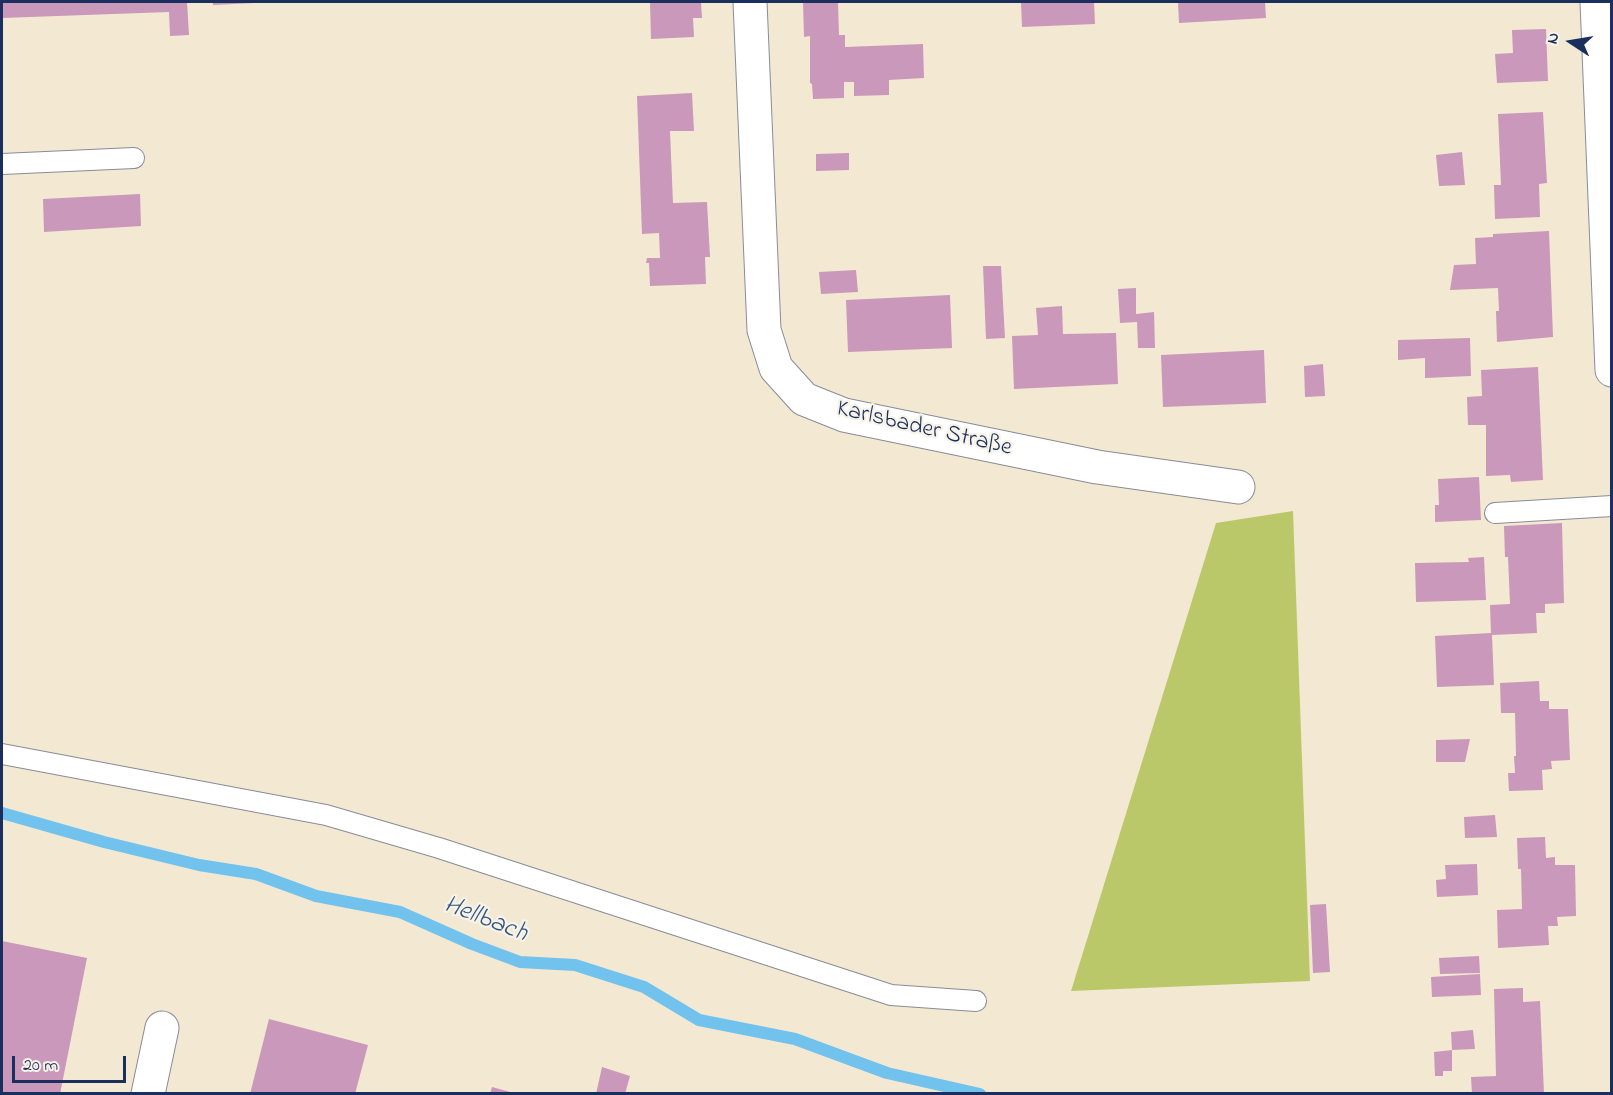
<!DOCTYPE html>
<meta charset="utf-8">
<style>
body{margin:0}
#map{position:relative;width:1613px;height:1095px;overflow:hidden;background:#f3e9d3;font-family:"Indie Flower",sans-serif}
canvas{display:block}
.frame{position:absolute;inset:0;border:3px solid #1b2f5e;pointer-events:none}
.north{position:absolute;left:1541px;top:12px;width:60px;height:60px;-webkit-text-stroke:4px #f7f3e8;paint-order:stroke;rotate:282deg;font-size:16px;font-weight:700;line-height:24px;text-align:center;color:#1b2f5e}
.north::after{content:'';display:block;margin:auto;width:21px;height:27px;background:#1b2f5e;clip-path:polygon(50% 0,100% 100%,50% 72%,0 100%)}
.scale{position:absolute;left:12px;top:1056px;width:114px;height:27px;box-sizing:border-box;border:3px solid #1b2f5e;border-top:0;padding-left:8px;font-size:18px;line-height:21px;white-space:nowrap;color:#1b2f5e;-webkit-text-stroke:4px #f7f3e8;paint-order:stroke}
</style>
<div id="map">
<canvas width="1613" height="1095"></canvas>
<div class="frame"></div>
<div class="north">N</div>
<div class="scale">20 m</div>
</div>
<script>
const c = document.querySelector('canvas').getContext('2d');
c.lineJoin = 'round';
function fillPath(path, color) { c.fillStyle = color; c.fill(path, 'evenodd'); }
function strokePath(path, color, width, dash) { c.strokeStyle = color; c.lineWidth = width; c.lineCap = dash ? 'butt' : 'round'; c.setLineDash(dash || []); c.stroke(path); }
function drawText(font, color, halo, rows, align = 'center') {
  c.font = font + ' "Indie Flower",sans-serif'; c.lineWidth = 4.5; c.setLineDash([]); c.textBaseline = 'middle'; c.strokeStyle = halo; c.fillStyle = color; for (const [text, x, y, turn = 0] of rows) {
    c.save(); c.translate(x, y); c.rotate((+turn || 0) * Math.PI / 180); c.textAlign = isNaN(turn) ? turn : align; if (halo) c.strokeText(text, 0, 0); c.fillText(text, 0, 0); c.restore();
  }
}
const green = new Path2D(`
 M 1293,511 L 1310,981 L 1071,991 L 1216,523 Z`);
const stream = new Path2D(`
 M 2,813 L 104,842 L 199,865 L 256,874 L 316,896 L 400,912 L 472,944 L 520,962 L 575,965 L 644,987 L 699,1020 L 795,1039 L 887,1073 L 980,1094`);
const building = new Path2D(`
 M 2,2 L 187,2 L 189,35 L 170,36 L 169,12 L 2,18 Z
 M 213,2 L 254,2 L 254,3 L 213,5 Z
 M 650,2 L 701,2 L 702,18 L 693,18 L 694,37 L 651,39 Z
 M 803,2 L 838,2 L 839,35 L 845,35 L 845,47 L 923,44 L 924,78 L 889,80 L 889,95 L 854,96 L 854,82 L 844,82 L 844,98 L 813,99 L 812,84 L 810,83 L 810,36 L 804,37 Z
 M 1021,2 L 1094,2 L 1095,24 L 1022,27 Z
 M 1178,2 L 1265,2 L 1266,18 L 1179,23 Z
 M 1546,29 L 1548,81 L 1497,83 L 1495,54 L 1513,53 L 1512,30 Z
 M 692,93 L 694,131 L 670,131 L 673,203 L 707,202 L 710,257 L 705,257 L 706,284 L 650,286 L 649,263 L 646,263 L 647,258 L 660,258 L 659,233 L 642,234 L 637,96 Z
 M 1543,112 L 1547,183 L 1539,184 L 1540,217 L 1495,219 L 1494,185 L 1501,185 L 1498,114 Z
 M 1462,152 L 1465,185 L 1439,186 L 1436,155 Z
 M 849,153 L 849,170 L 816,171 L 816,154 Z
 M 140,194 L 141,226 L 44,232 L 43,199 Z
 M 1549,231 L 1553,337 L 1497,342 L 1496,311 L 1499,311 L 1498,288 L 1450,290 L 1454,265 L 1476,264 L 1475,238 L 1493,237 L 1493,234 Z
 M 983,266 L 1001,266 L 1005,338 L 986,339 Z
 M 856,270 L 858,292 L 821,294 L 819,272 Z
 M 1136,288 L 1136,314 L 1154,312 L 1155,348 L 1138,348 L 1137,322 L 1120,323 L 1118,289 Z
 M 950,295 L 952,348 L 848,352 L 846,300 Z
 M 1062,306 L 1063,334 L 1116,333 L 1118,384 L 1014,389 L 1012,336 L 1038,335 L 1036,308 Z
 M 1470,338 L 1471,376 L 1425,378 L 1425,358 L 1398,360 L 1398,340 Z
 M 1264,350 L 1266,403 L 1163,407 L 1161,355 Z
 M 1323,364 L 1325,396 L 1305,397 L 1304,366 Z
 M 1538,367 L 1543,480 L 1511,482 L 1510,475 L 1486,476 L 1486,425 L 1468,425 L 1467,397 L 1482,396 L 1481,370 Z
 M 1479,477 L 1481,520 L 1435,522 L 1435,505 L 1439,505 L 1438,479 Z
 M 1562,523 L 1564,603 L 1545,604 L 1545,613 L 1536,613 L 1537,633 L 1492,635 L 1494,685 L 1437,687 L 1435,636 L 1491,633 L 1490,605 L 1510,604 L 1508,557 L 1505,557 L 1504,526 Z
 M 1484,557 L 1486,600 L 1416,602 L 1415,563 L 1469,562 L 1468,558 Z
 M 1539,681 L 1540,701 L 1549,701 L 1549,709 L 1568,709 L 1570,760 L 1551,761 L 1552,769 L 1542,770 L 1543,790 L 1509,791 L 1508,773 L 1515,773 L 1514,756 L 1516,756 L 1515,713 L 1501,713 L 1500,683 Z
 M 1470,739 L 1465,762 L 1436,762 L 1436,740 Z
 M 1495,815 L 1497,837 L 1465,838 L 1464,817 Z
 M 1545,837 L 1546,858 L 1555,857 L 1555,865 L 1575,865 L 1576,916 L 1557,917 L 1558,926 L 1548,926 L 1549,945 L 1498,948 L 1497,910 L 1522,909 L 1521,869 L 1518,869 L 1517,838 Z
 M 1477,864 L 1478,895 L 1437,897 L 1436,880 L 1446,879 L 1445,865 Z
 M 1326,904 L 1330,972 L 1313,973 L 1310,905 Z
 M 2,941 L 87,958 L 60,1094 L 2,1094 Z
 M 1479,956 L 1480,973 L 1440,974 L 1439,958 Z
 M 1480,974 L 1481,995 L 1432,997 L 1431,977 Z
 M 1523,988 L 1523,1002 L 1540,1001 L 1544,1094 L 1472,1094 L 1471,1077 L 1496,1076 L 1494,989 Z
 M 269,1019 L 368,1045 L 355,1094 L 250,1094 Z
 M 1473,1030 L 1475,1049 L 1452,1050 L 1451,1032 Z
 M 1452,1050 L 1452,1071 L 1443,1071 L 1443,1076 L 1435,1076 L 1434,1052 Z
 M 602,1067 L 630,1076 L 625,1094 L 596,1094 Z
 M 492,1087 L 514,1093 L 514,1094 L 490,1094 Z`);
const service = new Path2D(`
 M 2,164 L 134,158
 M 1495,513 L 1612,506
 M 2,754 L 326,815 L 439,848 L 891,995 L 976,1001`);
const minor = new Path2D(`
 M 750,2 L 764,330 L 776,368 L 804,399 L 844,415 L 1097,467 L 1238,487
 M 1597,2 L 1612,370
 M 148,1094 L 162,1028`);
const streetNames = [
 ["Karlsbader Straße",924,430,13]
];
const waterNames = [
 ["Hellbach",485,921,21]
];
fillPath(green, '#bbc869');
strokePath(stream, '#72c2ee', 12);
fillPath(building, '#c998ba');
strokePath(service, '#878c98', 22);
strokePath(minor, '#878c98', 35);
strokePath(service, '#fff', 20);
strokePath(minor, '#fff', 33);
drawText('24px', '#1b2f5e', '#f7f3e8', streetNames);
drawText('italic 26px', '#315482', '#f7f3e8', waterNames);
</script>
